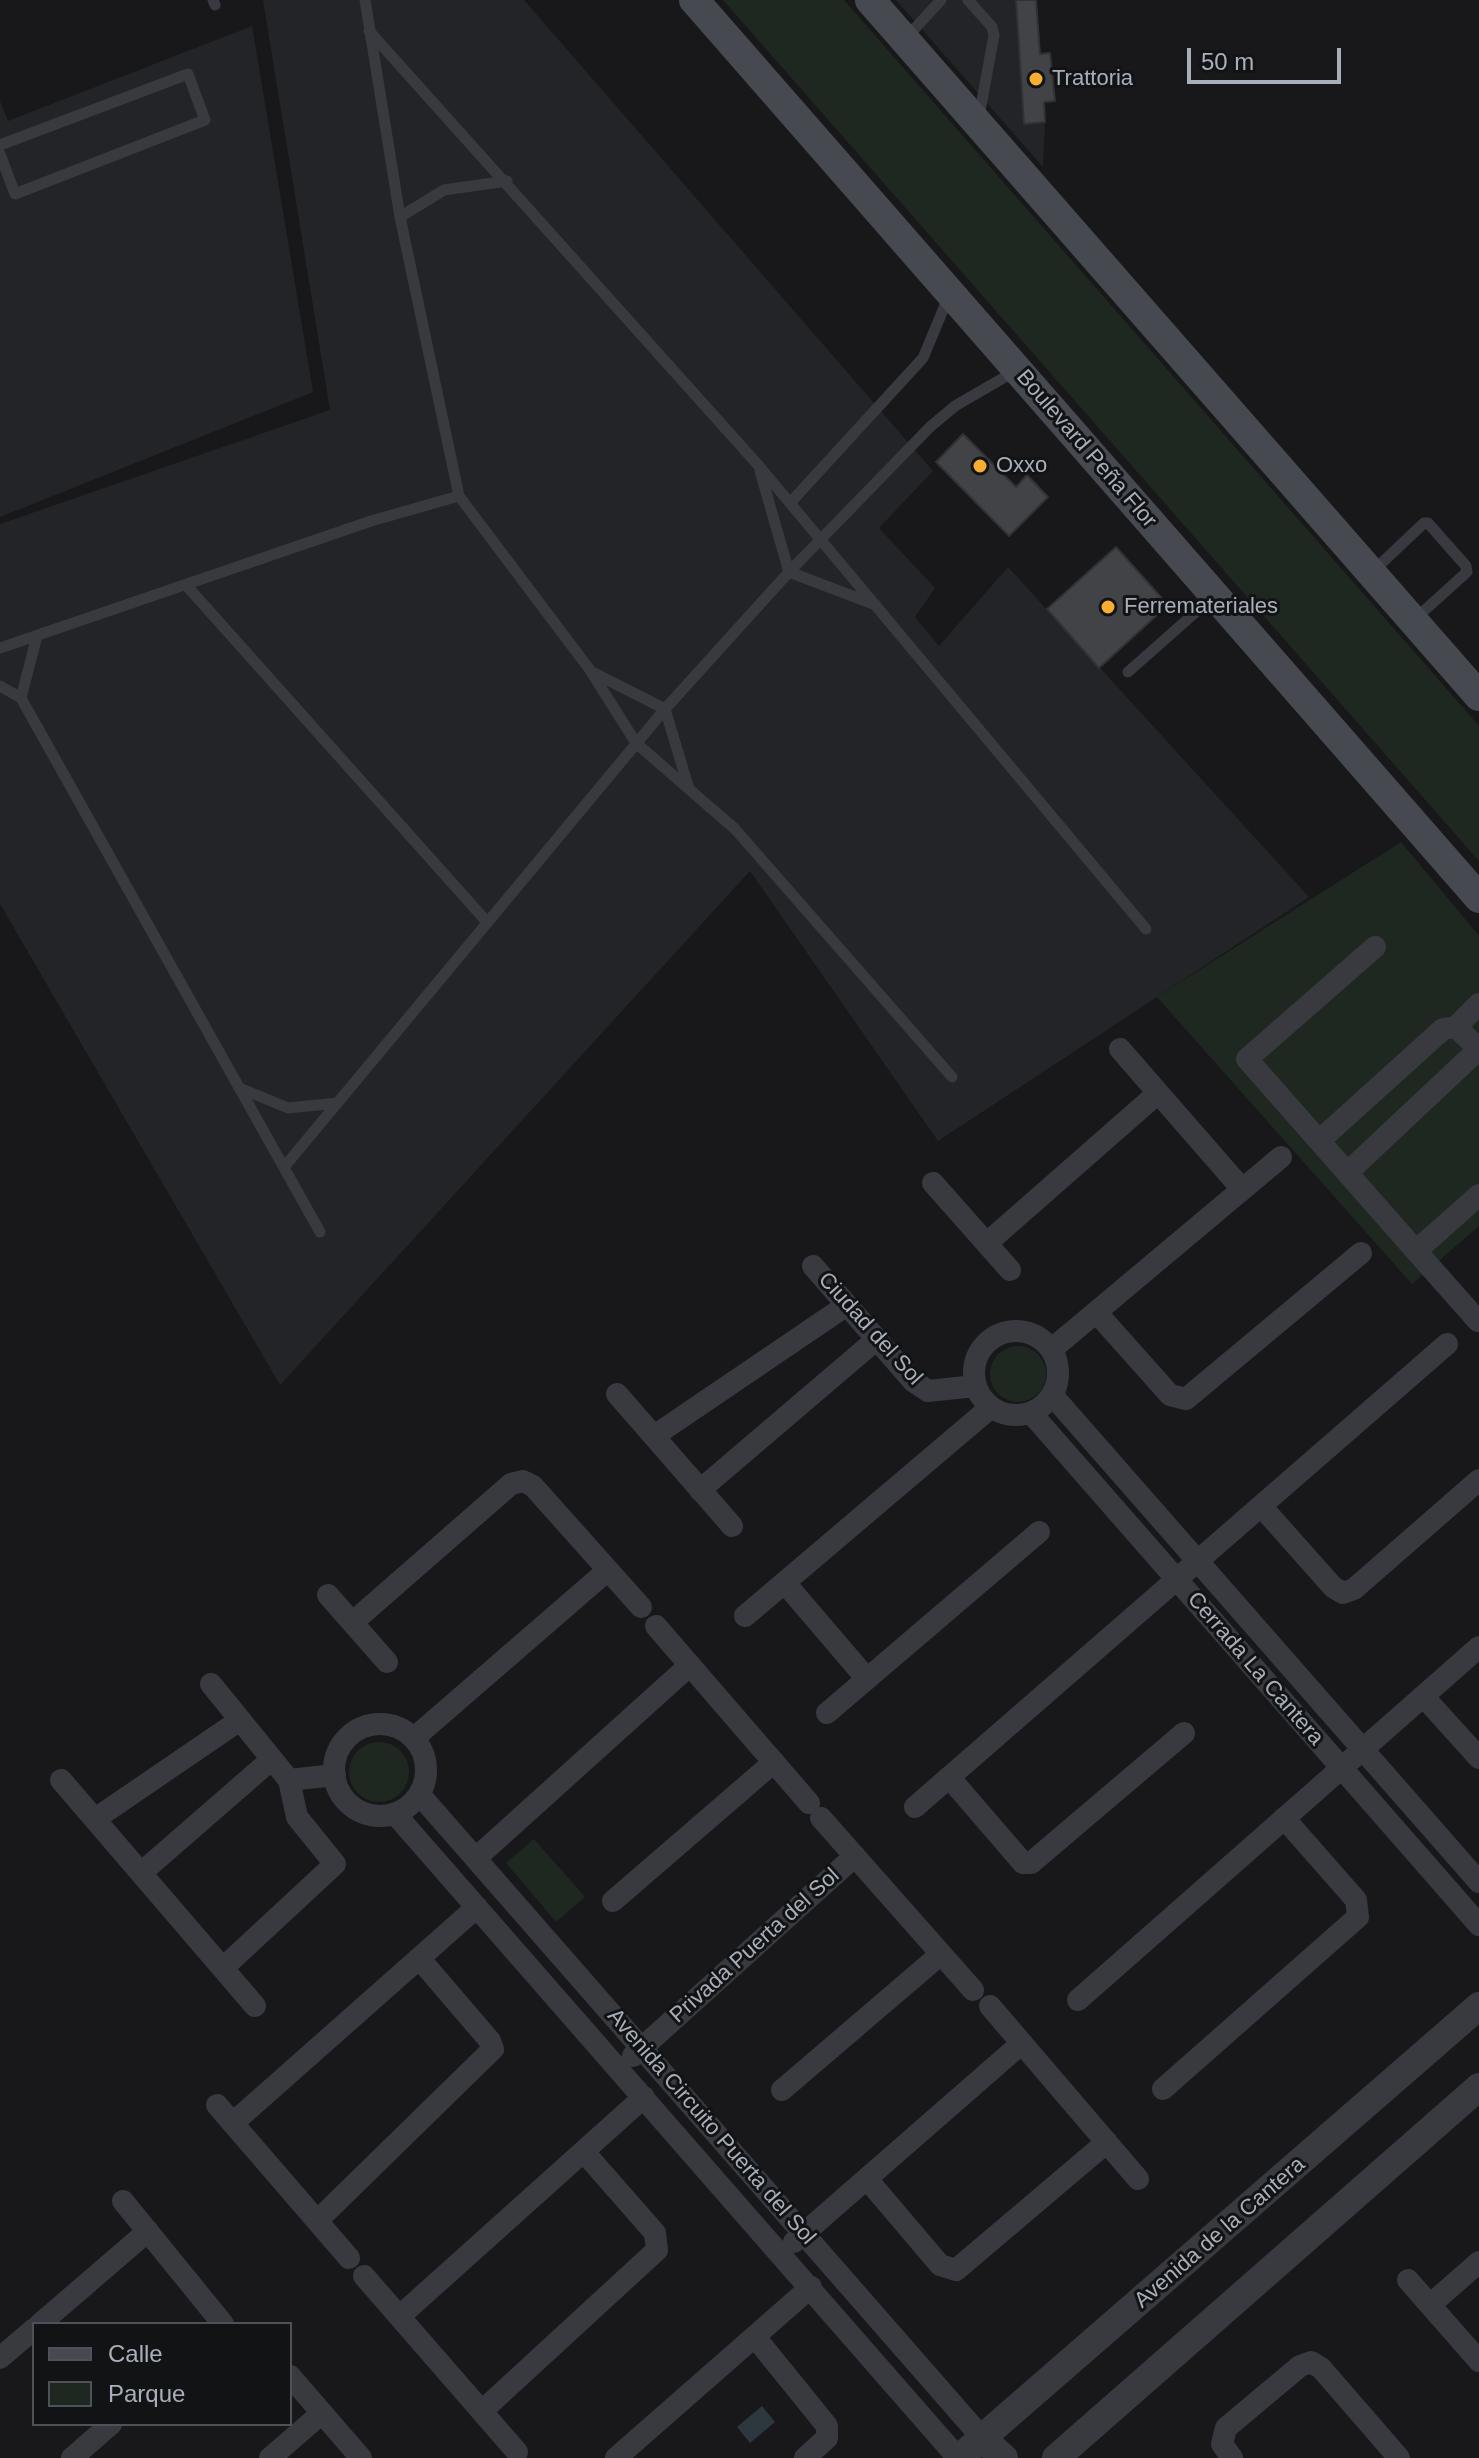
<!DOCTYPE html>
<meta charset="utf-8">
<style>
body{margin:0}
#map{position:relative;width:1479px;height:2458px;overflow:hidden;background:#18181a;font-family:Helvetica,sans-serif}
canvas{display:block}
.legend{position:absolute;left:32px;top:2322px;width:260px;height:104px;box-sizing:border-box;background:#121315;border:2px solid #4e5157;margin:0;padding:10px 14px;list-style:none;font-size:24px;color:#a9afba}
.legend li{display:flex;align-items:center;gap:16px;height:40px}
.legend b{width:40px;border:2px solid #4e5157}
.scale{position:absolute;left:1187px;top:48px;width:154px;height:36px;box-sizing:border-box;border:4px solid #a9afba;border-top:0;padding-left:10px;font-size:24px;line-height:28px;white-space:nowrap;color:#a9afba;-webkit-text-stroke:6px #121315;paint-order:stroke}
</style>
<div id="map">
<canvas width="1479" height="2458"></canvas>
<ul class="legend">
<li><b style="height:10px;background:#46494f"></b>Calle</li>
<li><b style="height:22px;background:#1f2820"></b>Parque</li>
</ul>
<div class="scale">50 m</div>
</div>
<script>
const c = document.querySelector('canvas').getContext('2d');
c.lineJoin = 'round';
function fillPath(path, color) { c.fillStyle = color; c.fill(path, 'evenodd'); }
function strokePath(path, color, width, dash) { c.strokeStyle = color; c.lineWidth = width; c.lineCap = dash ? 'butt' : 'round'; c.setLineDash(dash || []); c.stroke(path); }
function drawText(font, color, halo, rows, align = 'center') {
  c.font = font + ' Helvetica,sans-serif'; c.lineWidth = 6; c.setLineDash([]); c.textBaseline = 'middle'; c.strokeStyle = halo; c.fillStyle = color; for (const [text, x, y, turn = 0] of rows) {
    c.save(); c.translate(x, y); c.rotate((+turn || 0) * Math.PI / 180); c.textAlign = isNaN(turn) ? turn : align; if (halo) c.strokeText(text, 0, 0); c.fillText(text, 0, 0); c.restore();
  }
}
const built = new Path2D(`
 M 263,0 L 524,0 L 933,471 L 879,528 L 935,588 L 915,617 L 939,646 L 1008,567 L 1309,897 L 938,1141 L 750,871 L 280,1385 L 0,904 L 0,524 L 330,410 Z
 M 896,0 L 1036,0 L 1045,122 L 1043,167 Z
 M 252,26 L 313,392 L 0,517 L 0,101 L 8,121 Z`);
const green = new Path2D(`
 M 723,0 L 844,0 L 1479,726 L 1479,861 Z
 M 1401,842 L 1479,936 L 1479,1226 L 1412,1284 L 1157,997 Z
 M990 1374a28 28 0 1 1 56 0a28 28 0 1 1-56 0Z
 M349 1772a30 30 0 1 1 60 0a30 30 0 1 1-60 0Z
 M 534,1839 L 585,1897 L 556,1922 L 506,1863 Z`);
const water = new Path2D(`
 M 762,2406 L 775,2422 L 750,2443 L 737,2427 Z`);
const building = new Path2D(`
 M 1016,0 L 1036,0 L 1040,54 L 1050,53 L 1055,101 L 1044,102 L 1045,122 L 1024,124 Z
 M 963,434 L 1016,487 L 1027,475 L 1048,497 L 1009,536 L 936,462 Z
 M 1116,547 L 1168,605 L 1099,668 L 1047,609 Z`);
const service = new Path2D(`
 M 213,0 L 215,5
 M 365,0 L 400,217 L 459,496 L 590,670 L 636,743 L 735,829 L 952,1077
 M 968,0 L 992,27 L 994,35 L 979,117
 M 369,31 L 759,466 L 1146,929
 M 907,37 L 941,0
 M 0,145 L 188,74 L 205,120 L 15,194 L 0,154
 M 400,217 L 444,190 L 507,181
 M 760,471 L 789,572 L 876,605
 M 790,503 L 923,358 L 948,298
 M 1371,573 L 1424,523 L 1428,523 L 1466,566 L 1467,572 L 1415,619
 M 186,585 L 487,922
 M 0,648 L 371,521 L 459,496
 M 1128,672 L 1214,596
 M 594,673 L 665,709 L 689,789
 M 0,686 L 21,698 L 320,1232
 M 21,698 L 37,636
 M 242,1089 L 288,1108 L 337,1103
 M 285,1166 L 665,709 L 789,572 L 930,427 L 955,406 L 1017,370`);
const minor = new Path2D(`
 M 1375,947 L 1247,1059 L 1416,1251 L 1479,1195
 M 1456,1027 L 1479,1004
 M 1120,1049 L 1242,1189
 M 1319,1141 L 1443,1029 L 1456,1027 L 1479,1049 L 1347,1173
 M 933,1183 L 1010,1270
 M 987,1243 L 1158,1093
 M 1416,1251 L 1478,1321
 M 813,1266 L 913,1381 L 928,1391 L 975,1386
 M 1096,1312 L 1170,1395 L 1186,1399 L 1361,1253
 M974 1373a42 42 0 1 1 84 0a42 42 0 1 1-84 0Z
 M 1052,1349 L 1281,1157
 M 617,1394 L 732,1526
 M 1053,1396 L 1479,1882
 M 1032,1414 L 1479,1925
 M 654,1436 L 847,1305
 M 700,1490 L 877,1339
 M 1261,1506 L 1333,1587 L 1343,1593 L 1354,1589 L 1479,1480
 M 785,1583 L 867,1679
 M 328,1595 L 387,1662
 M 745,1616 L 990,1408
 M 353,1622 L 511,1484 L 523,1481 L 533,1486 L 641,1607
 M 656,1626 L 809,1803
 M 211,1684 L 289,1780 L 297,1817 L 335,1864 L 223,1968
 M 1423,1696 L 1479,1758
 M 827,1713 L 1039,1532
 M334 1770a46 46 0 1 1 92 0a46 46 0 1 1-92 0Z
 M 414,1738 L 608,1570
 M 949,1777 L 1023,1863 L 1031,1863 L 1184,1733
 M 61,1780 L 255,2006
 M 289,1780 L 335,1775
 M 420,1795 L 984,2440
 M 915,1807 L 1447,1344
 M 396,1815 L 958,2458
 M 821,1818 L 973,1990
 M 95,1819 L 240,1720
 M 476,1858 L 690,1665
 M 141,1873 L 272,1759
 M 613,1901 L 774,1762
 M 1078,2000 L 1479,1647
 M 990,2006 L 1138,2179
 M 633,2056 L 855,1856
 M 1163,2089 L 1358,1917 L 1356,1900 L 1284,1818
 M 782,2090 L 941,1954
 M 217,2105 L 349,2258
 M 233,2123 L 477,1907
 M 867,2179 L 940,2265 L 956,2270 L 1107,2142
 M 123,2201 L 223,2324
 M 317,2221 L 493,2049 L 490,2041 L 419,1958
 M 794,2242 L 1022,2043
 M 364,2276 L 517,2452
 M 1408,2280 L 1479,2361
 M 1430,2305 L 1479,2262
 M 400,2316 L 644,2097
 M 40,2324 L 148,2231
 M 755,2337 L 827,2426 L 827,2438 L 805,2458
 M 0,2358 L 34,2329
 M 290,2376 L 361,2458
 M 482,2411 L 657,2250 L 655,2233 L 584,2152
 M 72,2458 L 111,2424
 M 270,2458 L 322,2413
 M 616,2458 L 811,2287
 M 1232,2458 L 1222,2444 L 1226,2428 L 1300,2366 L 1311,2362 L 1321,2368 L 1399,2458`);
const tertiary = new Path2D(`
 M 984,2440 L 1004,2458
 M 959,2458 L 1479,2006
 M 1056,2458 L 1479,2087`);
const secondary = new Path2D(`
 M 694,0 L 1479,898
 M 870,0 L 1479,696`);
const markers = [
 [1036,79,8,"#f7ac32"],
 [980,466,8,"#f7ac32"],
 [1108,607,8,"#f7ac32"]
];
const poiNames = [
 ["Trattoria",1052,79],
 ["Oxxo",996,466],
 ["Ferremateriales",1124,607]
];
const streetNames = [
 ["Boulevard Peña Flor",1086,449,49],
 ["Ciudad del Sol",870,1329,48],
 ["Cerrada La Cantera",1255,1669,49],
 ["Privada Puerta del Sol",755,1946,-42],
 ["Avenida Circuito Puerta del Sol",711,2127,49],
 ["Avenida de la Cantera",1220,2233,-41]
];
fillPath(built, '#232427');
fillPath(green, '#1f2820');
fillPath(water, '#2d373e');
fillPath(building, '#414347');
strokePath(building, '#313236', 2);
strokePath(service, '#383a3f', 11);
strokePath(minor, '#383a3f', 22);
strokePath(tertiary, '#383a3f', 28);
strokePath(secondary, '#46494f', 30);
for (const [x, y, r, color] of markers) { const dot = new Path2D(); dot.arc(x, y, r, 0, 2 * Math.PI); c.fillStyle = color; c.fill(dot); strokePath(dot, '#121315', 3); }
drawText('22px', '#a9afba', '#121315', poiNames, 'left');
drawText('22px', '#a9afba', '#121315', streetNames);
</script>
